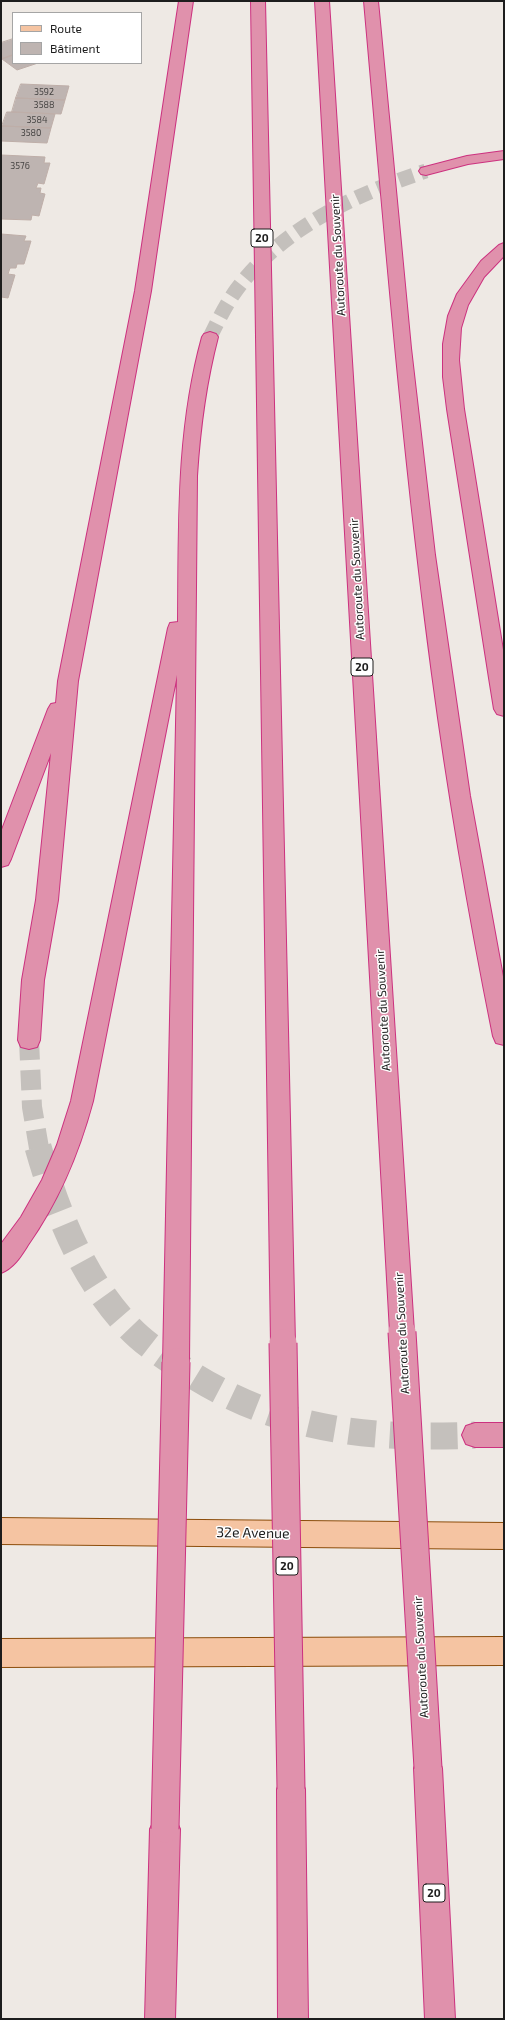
<!DOCTYPE html>
<meta charset="utf-8">
<style>
body{margin:0}
#map{position:relative;width:505px;height:2020px;overflow:hidden;background:#eee9e4;font-family:"Exo 2",sans-serif}
canvas{display:block}
.frame{position:absolute;inset:0;border:2px solid #1d1d1d;pointer-events:none}
.legend{position:absolute;left:12px;top:12px;width:130px;height:52px;box-sizing:border-box;background:#fff;border:1px solid #a5a5a5;margin:0;padding:5px 7px;list-style:none;font-size:12px;color:#1d1d1d}
.legend li{display:flex;align-items:center;gap:8px;height:20px}
.legend b{width:20px;border:1px solid #a5a5a5}
</style>
<div id="map">
<canvas width="505" height="2020"></canvas>
<div class="frame"></div>
<ul class="legend">
<li><b style="height:5px;background:#f5c4a2"></b>Route</li>
<li><b style="height:11px;background:#beb4b1"></b>Bâtiment</li>
</ul>
</div>
<script>
const c = document.querySelector('canvas').getContext('2d');
c.lineJoin = 'round';
function fillPath(path, color) { c.fillStyle = color; c.fill(path, 'evenodd'); }
function strokePath(path, color, width, dash) { c.strokeStyle = color; c.lineWidth = width; c.lineCap = dash ? 'butt' : 'round'; c.setLineDash(dash || []); c.stroke(path); }
function drawText(font, color, halo, rows, align = 'center') {
  c.font = font + ' "Exo 2",sans-serif'; c.lineWidth = 3; c.setLineDash([]); c.textBaseline = 'middle'; c.strokeStyle = halo; c.fillStyle = color; for (const [text, x, y, turn = 0] of rows) {
    c.save(); c.translate(x, y); c.rotate((+turn || 0) * Math.PI / 180); c.textAlign = isNaN(turn) ? turn : align; if (halo) c.strokeText(text, 0, 0); c.fillText(text, 0, 0); c.restore();
  }
}
const building = new Path2D(`
 M 13,39 L 13,55 L 2,59 L 1,43 Z
 M 13,55 L 13,63 L 38,63 L 17,70 L 2,59 Z
 M 21,84 L 69,86 L 65,100 L 16,98 Z
 M 16,98 L 65,100 L 61,114 L 12,112 Z
 M 7,112 L 12,112 L 55,114 L 51,128 L 2,126 Z
 M 2,126 L 51,128 L 47,143 L 1,141 Z
 M 1,155 L 45,157 L 44,163 L 50,163 L 44,184 L 38,183 L 36,188 L 41,188 L 40,193 L 45,194 L 39,216 L 32,215 L 31,220 L 1,219 Z
 M 1,234 L 26,236 L 24,241 L 31,241 L 24,264 L 17,264 L 16,268 L 10,268 L 8,274 L 15,275 L 8,298 L 1,297 Z`);
const highwayTunnelFar2 = new Path2D(`
 M 210,337 C 218,321 226,304 237,289 C 282,228 356,194 426,171`);
const highwayTunnelFar1 = new Path2D(`
 M 29,1040 L 32,1107 L 39,1148`);
const highwayTunnel = new Path2D(`
 M 38,1147 C 56,1210 81,1275 126,1324 C 141,1341 162,1355 180,1367 C 274,1430 365,1440 475,1435`);
const major = new Path2D(`
 M 1,1518 L 504,1523 L 504,1549 L 1,1544 Z
 M 504,1637 L 504,1665 L 1,1667 L 1,1639 Z`);
const highway = new Path2D(`
 M 179,1 L 193,1 L 151,291 L 78,681 L 58,900 L 44,980 L 40,1040 L 37,1047 L 29,1049 L 21,1047 L 18,1040 L 22,980 L 36,900 L 51,753 L 11,859 L 8,865 L 1,867 L 1,832 L 48,709 L 51,704 L 56,703 L 58,681 L 135,291 Z
 M 251,1 L 265,1 L 295,1343 L 292,1351 L 283,1355 L 274,1351 L 271,1343 Z
 M 315,1 L 329,1 L 414,1332 L 411,1340 L 402,1343 L 393,1340 L 390,1332 Z
 M 364,1 L 378,1 L 411,348 L 435,555 L 470,796 L 504,982 L 504,1045 L 496,1043 L 493,1036 C 469,916 448,795 432,674 C 402,451 384,226 364,1 Z
 M 504,151 L 504,159 L 468,164 L 426,175 L 421,174 L 419,171 L 421,168 L 467,156 Z
 M 504,243 L 504,256 L 484,277 L 468,305 L 461,328 L 459,360 L 464,409 L 504,656 L 504,716 L 497,714 L 494,709 L 489,678 L 447,409 L 443,377 L 443,344 L 448,316 L 457,294 L 481,261 L 499,245 Z
 M 210,332 L 216,334 L 218,337 C 206,383 200,429 197,476 L 189,1362 L 185,1370 L 176,1374 L 167,1370 L 163,1362 L 177,675 L 93,1101 C 79,1153 59,1201 28,1245 C 21,1256 14,1268 1,1273 L 1,1244 L 21,1217 L 42,1180 L 57,1145 L 71,1101 L 168,628 L 170,623 L 178,622 C 179,525 176,431 202,337 L 204,334 Z
 M 475,1423 L 504,1423 L 504,1447 L 475,1447 L 466,1444 L 462,1435 L 466,1426 Z
 M 428,1754 L 438,1758 L 442,1768 L 455,2019 L 425,2019 L 414,1768 L 418,1758 Z
 M 291,1775 L 301,1779 L 305,1789 L 308,2019 L 278,2019 L 277,1789 L 281,1779 Z
 M 165,1814 L 175,1819 L 180,1829 L 175,2019 L 145,2019 L 150,1829 L 155,1819 Z`);
const highwayBridge = new Path2D(`
 M 402,1332 L 428,1768
 M 283,1343 L 291,1789
 M 165,1829 L 176,1362`);
const farNumbernames = [
 ["3592",44,92],
 ["3588",44,105],
 ["3584",37,120],
 ["3580",31,133],
 ["3576",20,166]
];
const shields = [
 [262,238,22],
 [362,667,22],
 [287,1566,22],
 [434,1893,22]
];
const shieldNames = [
 ["20",262,238],
 ["20",362,667],
 ["20",287,1566],
 ["20",434,1893]
];
const streetNames = [
 ["Autoroute du Souvenir",338,255,-93],
 ["Autoroute du Souvenir",357,579,-93],
 ["Autoroute du Souvenir",383,1010,-93],
 ["Autoroute du Souvenir",402,1333,-93],
 ["Autoroute du Souvenir",421,1657,-93]
];
const nearStreetnames = [
 ["32e Avenue",253,1533,1]
];
fillPath(building, '#beb4b1');
strokePath(building, '#beaea8', 1);
strokePath(highwayTunnelFar2, '#c4c0bc', 15, [15, 8]);
strokePath(highwayTunnelFar1, '#c4c0bc', 20, [20, 10]);
strokePath(highwayTunnel, '#c4c0bc', 27, [27, 14]);
strokePath(major, '#8c4d0b', 2);
strokePath(highway, '#cc317f', 2);
fillPath(major, '#f5c4a2');
fillPath(highway, '#e091ac');
strokePath(highwayBridge, '#cc317f', 29, []);
strokePath(highwayBridge, '#e091ac', 27);
drawText('9px', '#454342', null, farNumbernames);
for (const [x, y, w] of shields) { const box = new Path2D(); box.roundRect(x - w / 2, y - 9, w, 18, 3); c.fillStyle = '#fff'; c.fill(box); strokePath(box, '#1d1d1d', 1); }
drawText('bold 11px', '#1d1d1d', null, shieldNames);
drawText('12px', '#1d1d1d', '#fff', streetNames);
drawText('14px', '#1d1d1d', '#fff', nearStreetnames);
</script>
